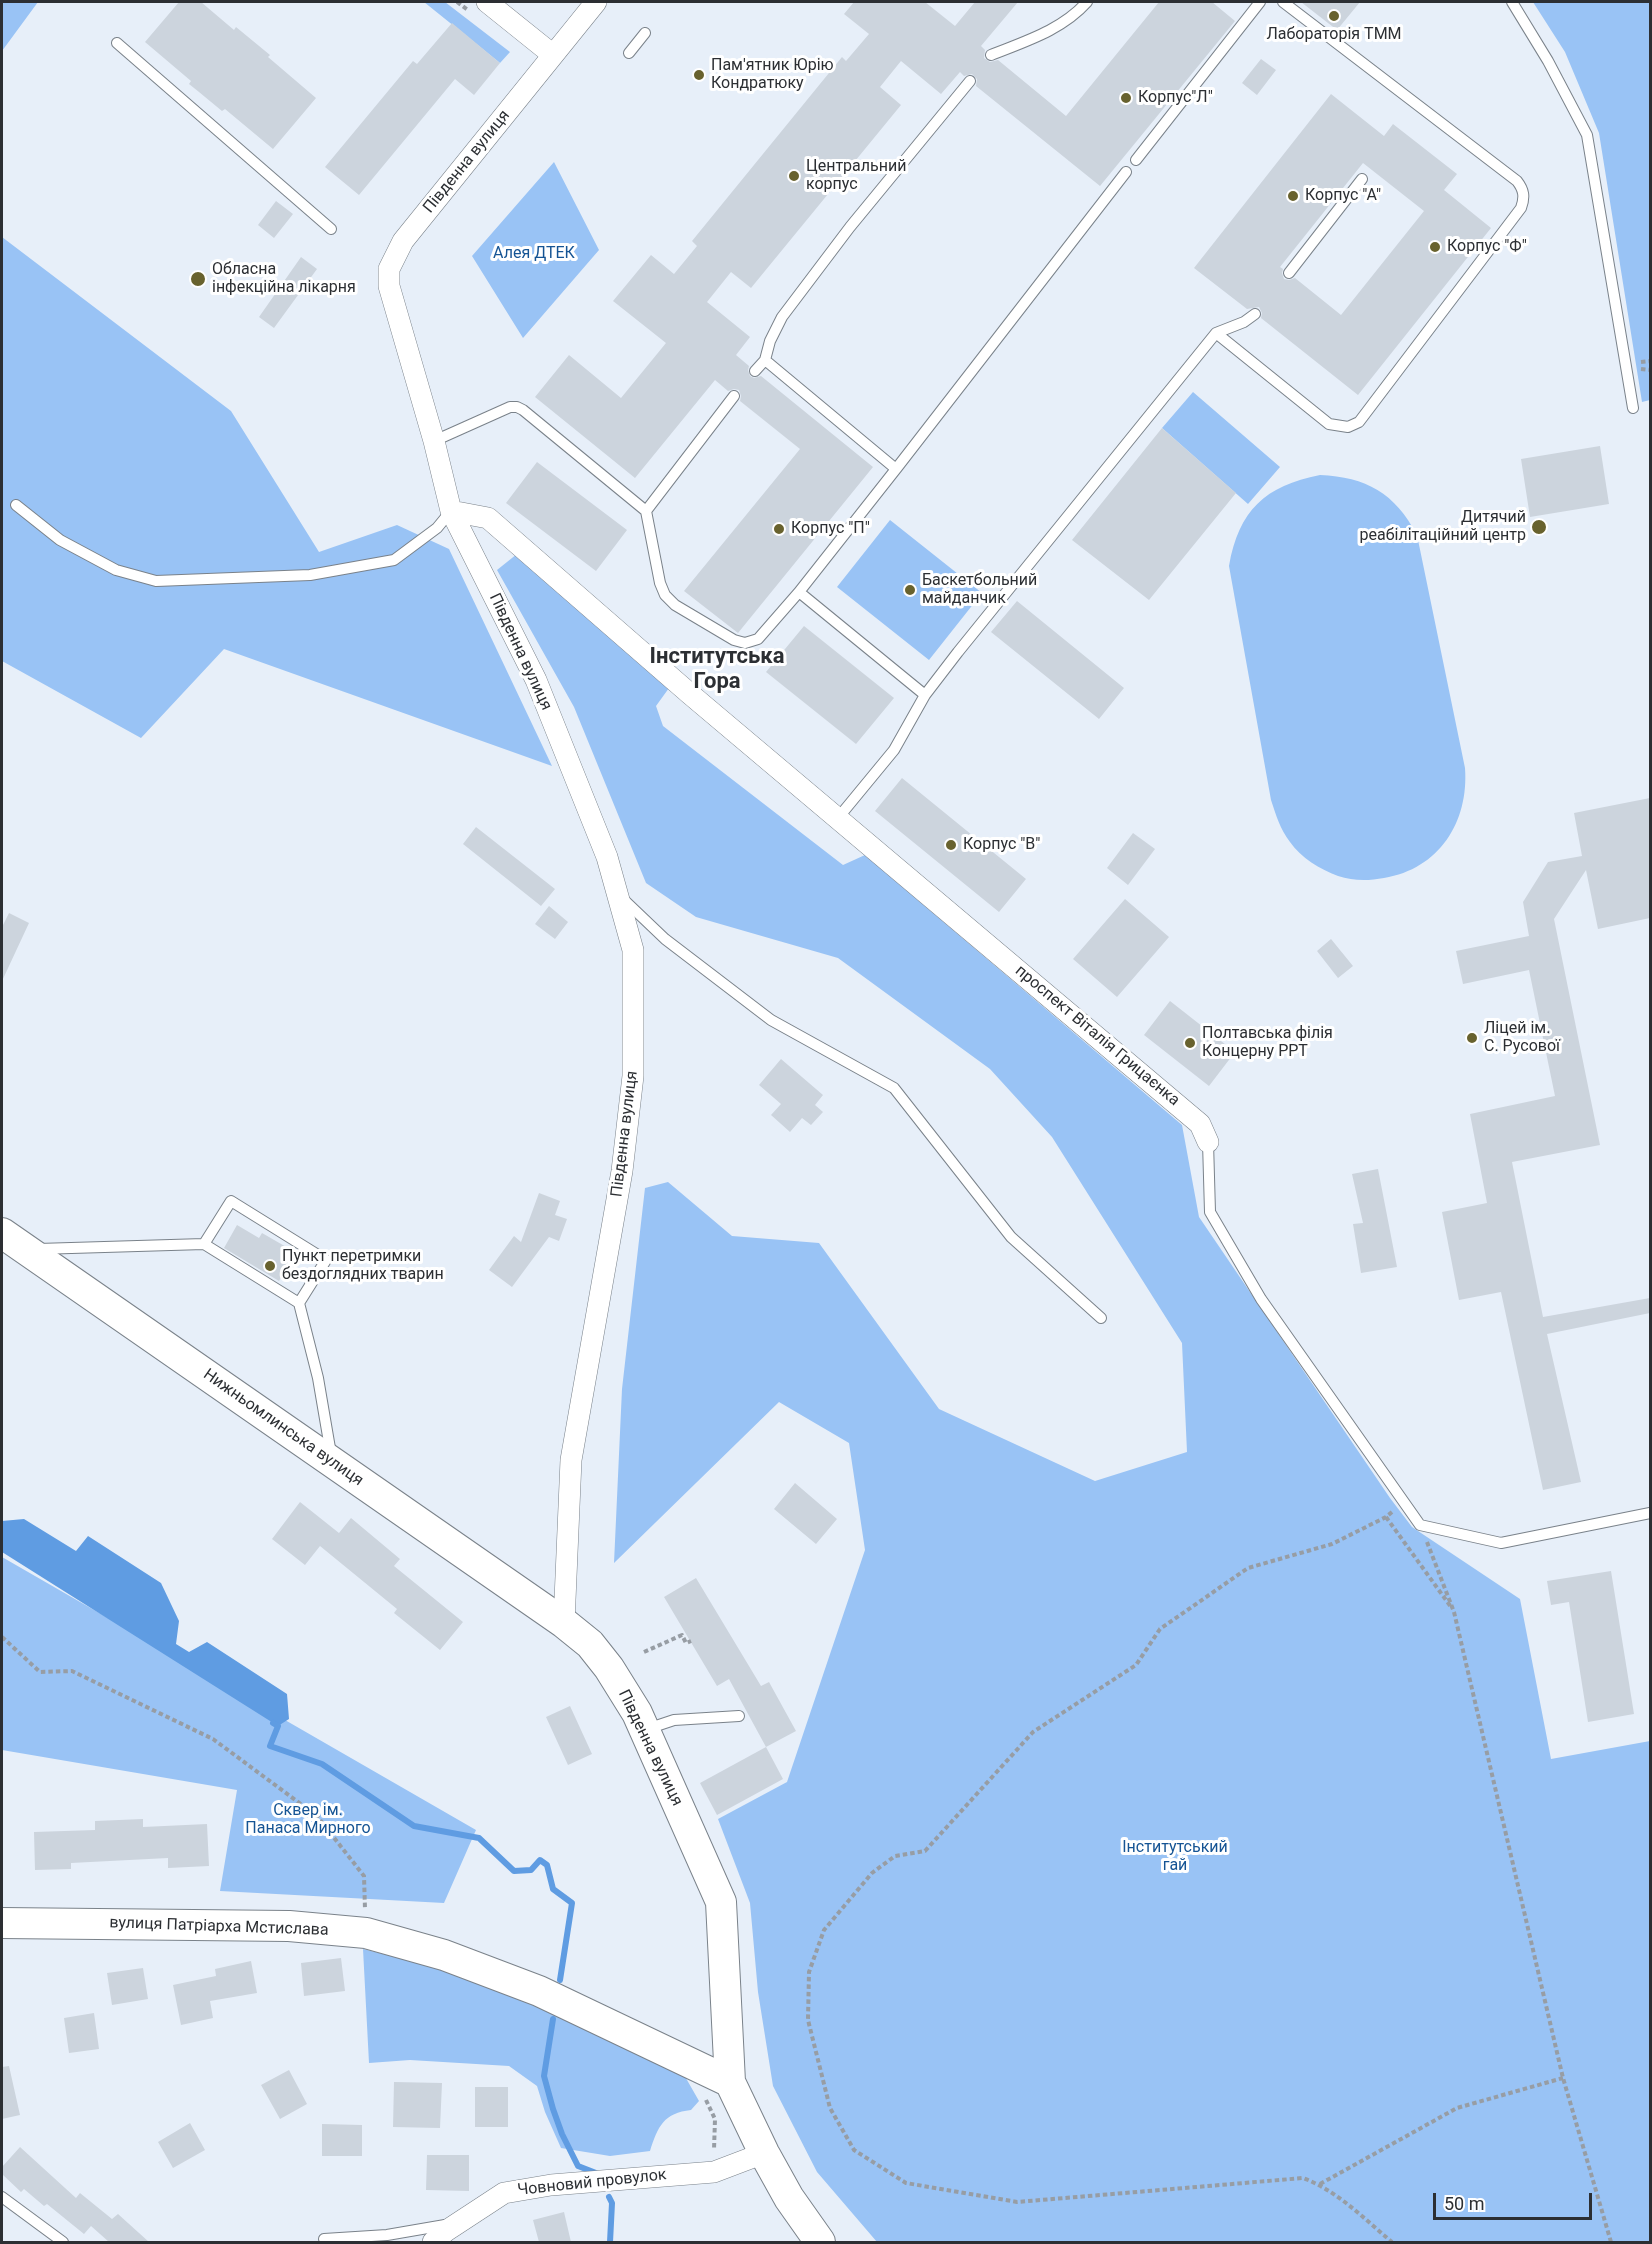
<!DOCTYPE html>
<meta charset="utf-8">
<style>
body{margin:0}
#map{position:relative;width:1652px;height:2244px;overflow:hidden;background:#e7eff9;font-family:Roboto,sans-serif}
canvas{display:block}
.frame{position:absolute;inset:0;border:3px solid #2c2f33;pointer-events:none}
.scale{position:absolute;left:1433px;top:2193px;width:159px;height:27px;box-sizing:border-box;border:3px solid #2c2f33;border-top:0;padding-left:8px;font-size:18px;line-height:21px;white-space:nowrap;color:#2c2f33;-webkit-text-stroke:4px #fff;paint-order:stroke}
</style>
<div id="map">
<canvas width="1652" height="2244"></canvas>
<div class="frame"></div>
<div class="scale">50 m</div>
</div>
<script>
const c = document.querySelector('canvas').getContext('2d');
c.lineJoin = 'round';
function fillPath(path, color) { c.fillStyle = color; c.fill(path, 'evenodd'); }
function strokePath(path, color, width, dash) { c.strokeStyle = color; c.lineWidth = width; c.lineCap = dash ? 'butt' : 'round'; c.setLineDash(dash || []); c.stroke(path); }
function drawText(font, color, halo, rows, align = 'center') {
  c.font = font + ' Roboto,sans-serif'; c.lineWidth = 6; c.setLineDash([]); c.textBaseline = 'middle'; c.strokeStyle = halo; c.fillStyle = color; for (const [text, x, y, turn = 0] of rows) {
    c.save(); c.translate(x, y); c.rotate((+turn || 0) * Math.PI / 180); c.textAlign = isNaN(turn) ? turn : align; if (halo) c.strokeText(text, 0, 0); c.fillText(text, 0, 0); c.restore();
  }
}
const green = new Path2D(`
 M 2,2 L 38,2 L 2,51 Z
 M 424,2 L 445,2 L 510,52 L 500,63 Z
 M 1533,2 L 1650,2 L 1650,400 L 1642,402 L 1599,133 L 1565,52 Z
 M 554,162 L 599,250 L 523,338 L 472,256 Z
 M 2,237 L 231,411 L 319,552 L 397,525 L 449,549 L 552,766 L 224,649 L 141,738 L 2,661 Z
 M 1193,392 L 1280,467 L 1248,504 L 1162,428 Z
 M 1320,475 C 1366,477 1395,493 1417,535 L 1465,768 C 1469,822 1439,869 1384,878 C 1368,881 1353,881 1338,876 C 1320,869 1301,858 1290,842 C 1280,829 1276,815 1271,800 L 1229,566 C 1239,510 1265,486 1320,475 Z
 M 890,520 L 982,593 L 929,660 L 837,587 Z
 M 517,554 L 669,688 L 656,706 L 663,726 L 843,865 L 865,855 L 1182,1125 L 1199,1217 L 1390,1498 L 1412,1527 L 1520,1599 L 1551,1759 L 1650,1741 L 1650,2242 L 877,2242 L 817,2172 L 773,2086 L 758,1992 L 750,1903 L 718,1819 L 787,1782 L 865,1550 L 849,1443 L 779,1402 L 614,1563 L 622,1389 L 645,1188 L 668,1182 L 732,1236 L 819,1243 L 939,1409 L 1095,1481 L 1187,1452 L 1182,1343 L 1052,1137 L 990,1069 L 838,958 L 696,917 L 646,883 L 574,707 L 497,570 Z
 M 2,1557 L 476,1830 L 444,1903 L 220,1891 L 237,1790 L 2,1750 Z
 M 363,1949 L 440,1968 L 529,2000 L 679,2066 L 699,2101 L 691,2110 C 664,2113 658,2126 650,2151 L 610,2156 L 561,2148 L 545,2112 L 537,2086 L 509,2066 L 410,2060 L 369,2063 Z`);
const water = new Path2D(`
 M 24,1519 L 76,1551 L 88,1536 L 161,1583 L 179,1621 L 176,1644 L 189,1652 L 207,1642 L 287,1694 L 289,1719 L 278,1726 L 2,1552 L 2,1521 Z`);
const stream = new Path2D(`
 M 273,1723 L 278,1726 L 270,1746 L 322,1764 L 414,1826 L 479,1838 L 514,1871 L 531,1870 L 540,1860 L 547,1865 L 553,1889 L 572,1903 L 560,1980
 M 553,2019 L 544,2076 L 553,2109 L 562,2134 L 578,2166 L 596,2173
 M 609,2197 L 612,2203 L 610,2242`);
const building = new Path2D(`
 M 179,2 L 201,2 L 234,30 L 236,27 L 270,55 L 268,57 L 316,98 L 273,149 L 225,109 L 222,111 L 199,92 L 189,84 L 191,81 L 145,42 Z
 M 854,2 L 925,2 L 955,26 L 975,2 L 1018,2 L 981,46 L 985,50 L 984,58 L 990,62 L 998,60 L 1066,116 L 1159,2 L 1212,2 L 1235,21 L 1100,186 L 976,86 L 977,79 L 972,74 L 964,76 L 960,72 L 941,94 L 901,61 L 880,87 L 901,105 L 751,288 L 731,272 L 707,302 L 750,337 L 736,355 L 749,366 L 748,370 L 750,376 L 754,378 L 761,376 L 873,467 L 738,633 L 684,591 L 800,449 L 740,401 L 741,396 L 739,390 L 734,389 L 728,391 L 715,380 L 635,478 L 535,397 L 569,355 L 621,398 L 666,343 L 613,301 L 651,255 L 674,274 L 697,246 L 692,241 L 842,57 L 846,61 L 869,34 L 844,14 Z
 M 1301,2 L 1360,2 L 1337,30 Z
 M 452,23 L 500,63 L 474,95 L 455,79 L 359,195 L 325,167 L 413,61 L 417,64 Z
 M 1261,59 L 1276,70 L 1257,95 L 1242,83 Z
 M 1331,94 L 1384,136 L 1393,124 L 1457,174 L 1444,190 L 1491,228 L 1358,395 L 1261,318 L 1262,313 L 1259,307 L 1247,309 L 1194,268 ZM 1363,163 L 1424,211 L 1341,315 L 1295,278 L 1289,280 L 1284,279 L 1282,273 L 1283,269 L 1280,267 Z
 M 276,201 L 293,214 L 274,238 L 258,225 Z
 M 301,257 L 317,269 L 274,328 L 259,317 Z
 M 1162,428 L 1236,493 L 1149,600 L 1072,540 Z
 M 1600,446 L 1609,504 L 1530,517 L 1521,459 Z
 M 537,462 L 627,530 L 596,571 L 506,503 Z
 M 1017,601 L 1124,688 L 1099,719 L 991,632 Z
 M 804,626 L 894,698 L 856,744 L 766,672 Z
 M 902,778 L 1026,879 L 999,912 L 875,811 Z
 M 1650,798 L 1650,918 L 1598,929 L 1586,870 L 1554,919 L 1600,1145 L 1512,1162 L 1543,1317 L 1650,1298 L 1650,1313 L 1547,1334 L 1581,1482 L 1543,1490 L 1501,1292 L 1459,1300 L 1442,1212 L 1487,1203 L 1470,1114 L 1555,1096 L 1529,970 L 1463,984 L 1456,951 L 1529,936 L 1523,902 L 1548,862 L 1582,856 L 1574,813 Z
 M 476,827 L 555,889 L 541,906 L 463,844 Z
 M 1133,833 L 1155,849 L 1128,885 L 1107,868 Z
 M 1125,899 L 1169,937 L 1117,997 L 1073,959 Z
 M 549,906 L 568,922 L 555,939 L 535,924 Z
 M 9,913 L 29,923 L 2,981 L 2,927 Z
 M 1331,939 L 1353,966 L 1338,978 L 1317,951 Z
 M 1170,1001 L 1235,1052 L 1209,1086 L 1144,1035 Z
 M 781,1059 L 823,1095 L 815,1105 L 823,1112 L 811,1125 L 802,1118 L 790,1132 L 771,1115 L 781,1104 L 759,1085 Z
 M 1378,1169 L 1397,1267 L 1361,1273 L 1353,1224 L 1363,1223 L 1352,1174 Z
 M 539,1193 L 560,1201 L 555,1215 L 567,1219 L 559,1241 L 549,1237 L 512,1287 L 489,1270 L 514,1236 L 521,1242 Z
 M 237,1225 L 259,1238 L 262,1233 L 295,1252 L 279,1281 L 224,1248 Z
 M 795,1483 L 837,1519 L 816,1544 L 774,1509 Z
 M 300,1502 L 339,1533 L 351,1518 L 400,1559 L 394,1566 L 463,1622 L 440,1650 L 394,1613 L 397,1609 L 320,1546 L 305,1565 L 272,1539 Z
 M 1611,1571 L 1634,1714 L 1588,1722 L 1569,1602 L 1551,1605 L 1547,1581 Z
 M 696,1578 L 761,1686 L 769,1682 L 796,1731 L 766,1747 L 729,1679 L 717,1686 L 664,1597 Z
 M 570,1706 L 592,1754 L 568,1765 L 546,1717 Z
 M 766,1747 L 783,1779 L 717,1815 L 700,1783 Z
 M 143,1819 L 143,1827 L 207,1824 L 209,1866 L 168,1868 L 168,1858 L 71,1863 L 71,1869 L 35,1870 L 34,1832 L 95,1830 L 95,1821 Z
 M 341,1958 L 345,1991 L 304,1996 L 301,1963 Z
 M 251,1961 L 257,1993 L 210,2001 L 213,2018 L 181,2025 L 173,1985 L 216,1976 L 215,1969 Z
 M 143,1968 L 148,1999 L 112,2005 L 107,1973 Z
 M 94,2013 L 99,2049 L 69,2053 L 64,2018 Z
 M 9,2066 L 20,2115 L 2,2119 L 2,2067 Z
 M 289,2070 L 307,2104 L 280,2119 L 261,2085 Z
 M 394,2082 L 442,2083 L 440,2128 L 393,2127 Z
 M 475,2087 L 508,2087 L 508,2127 L 475,2127 Z
 M 190,2123 L 205,2150 L 173,2168 L 158,2142 Z
 M 322,2124 L 362,2125 L 362,2156 L 322,2156 Z
 M 20,2147 L 76,2198 L 80,2193 L 112,2219 L 118,2214 L 149,2242 L 109,2242 L 91,2226 L 84,2234 L 47,2204 L 44,2206 L 24,2189 L 21,2192 L 2,2174 L 2,2167 Z
 M 427,2155 L 469,2155 L 469,2191 L 426,2190 Z
 M 564,2212 L 571,2242 L 539,2242 L 533,2220 Z`);
const path = new Path2D(`
 M 457,2 L 468,10
 M 1641,362 L 1650,361
 M 1641,369 L 1650,370
 M 1392,1512 L 1386,1517 L 1332,1544 L 1248,1568 L 1160,1629 L 1136,1665 L 1033,1732 L 925,1851 L 895,1856 L 872,1873 L 824,1930 L 809,1972 L 808,2020 L 830,2108 L 854,2150 L 906,2183 L 1017,2202 L 1303,2178 C 1338,2191 1364,2219 1392,2242
 M 1386,1517 L 1451,1607
 M 1427,1542 L 1454,1612 L 1563,2078 L 1611,2242
 M 2,1637 L 40,1672 L 72,1671 L 213,1739 L 317,1816 L 364,1876 L 365,1909
 M 644,1652 L 682,1635 L 686,1643 L 691,1641
 M 706,2100 L 715,2119 L 714,2150
 M 1320,2184 L 1457,2108 L 1563,2078`);
const lane = new Path2D(`
 M 1512,2 L 1548,61 L 1587,135 L 1633,408
 M 117,43 L 331,229
 M 629,53 L 645,33
 M 991,55 C 1026,41 1062,30 1087,2
 M 1136,160 L 1260,2
 M 1289,273 L 1362,179
 M 1216,333 L 1329,424 L 1348,427 L 1359,422 L 1521,208 C 1525,197 1524,190 1517,181 L 1283,2
 M 765,360 L 896,469 L 799,592
 M 755,371 L 765,360 L 770,341 L 782,317 L 850,227 L 970,81
 M 434,441 L 510,407 L 517,407 L 523,410 L 646,511 L 660,583 L 665,595 L 675,605 L 734,640 L 745,643 L 758,639 L 799,592 L 925,695
 M 896,469 L 1126,172
 M 16,505 L 60,540 L 116,570 L 156,581 L 310,575 L 394,560 L 437,528 L 451,511
 M 646,511 L 734,396
 M 838,818 L 894,750 L 925,695 L 958,652 L 1216,333 L 1244,322 L 1255,314
 M 622,898 L 665,939 L 771,1020 L 894,1088 L 1011,1237 L 1101,1318
 M 1208,1142 L 1210,1212 L 1261,1299 L 1420,1525 L 1501,1543 L 1650,1513
 M 204,1244 L 231,1201 L 326,1260 L 299,1303
 M 38,1249 L 204,1244 L 299,1303 L 318,1378 L 331,1454
 M 647,1729 L 674,1720 L 739,1716
 M 2,2197 L 63,2242
 M 324,2239 L 387,2235 L 445,2225`);
const street = new Path2D(`
 M 487,2 L 553,55
 M 451,511 L 488,518 L 690,694 L 1200,1124 L 1208,1142
 M 564,1623 L 571,1460 L 622,1171 L 633,1076 L 633,950 L 607,857 L 536,680 L 451,511 L 434,441 L 389,286 L 389,269 L 403,241 L 596,2
 M 433,2242 L 446,2231 L 504,2193 L 551,2185 L 714,2172 L 764,2153`);
const secondary = new Path2D(`
 M 2,1233 L 564,1623 L 590,1644 L 609,1668 L 637,1713 L 721,1902 L 730,2082 L 764,2153 L 789,2198 L 820,2242
 M 2,1923 L 289,1926 L 366,1933 L 444,1955 L 539,1991 L 730,2082`);
const markers = [
 [1334,16,6,"#68622e"],
 [699,75,6,"#68622e"],
 [1126,98,6,"#68622e"],
 [794,176,6,"#68622e"],
 [1293,196,6,"#68622e"],
 [1435,247,6,"#68622e"],
 [198,279,8,"#68622e"],
 [1539,527,8,"#68622e"],
 [779,529,6,"#68622e"],
 [910,590,6,"#68622e"],
 [951,845,6,"#68622e"],
 [1472,1038,6,"#68622e"],
 [1190,1043,6,"#68622e"],
 [270,1266,6,"#68622e"]
];
const poiNames = [
 ["Лабораторія ТММ",1334,35,"center"],
 ["Пам'ятник Юрію",711,66],
 ["Кондратюку",711,84],
 ["Корпус\"Л\"",1138,98],
 ["Центральний",806,167],
 ["корпус",806,185],
 ["Корпус \"А\"",1305,196],
 ["Корпус \"Ф\"",1447,247],
 ["Обласна",212,270],
 ["інфекційна лікарня",212,288],
 ["Дитячий",1526,518,"right"],
 ["реабілітаційний центр",1526,536,"right"],
 ["Корпус \"П\"",791,529],
 ["Баскетбольний",922,581],
 ["майданчик",922,599],
 ["Корпус \"В\"",963,845],
 ["Ліцей ім.",1484,1029],
 ["С. Русової",1484,1047],
 ["Полтавська філія",1202,1034],
 ["Концерну РРТ",1202,1052],
 ["Пункт перетримки",282,1257],
 ["бездоглядних тварин",282,1275]
];
const streetNames = [
 ["Південна вулиця",467,162,-51],
 ["Південна вулиця",520,652,65],
 ["проспект Віталія Грицаєнка",1097,1036,40],
 ["Південна вулиця",625,1134,-83],
 ["Нижньомлинська вулиця",283,1428,35],
 ["Південна вулиця",650,1748,64],
 ["вулиця Патріарха Мстислава",219,1927,2],
 ["Човновий провулок",592,2183,-6]
];
const parkNames = [
 ["Алея ДТЕК",534,254],
 ["Сквер ім.",308,1811],
 ["Панаса Мирного",308,1829],
 ["Інститутський",1175,1848],
 ["гай",1175,1866]
];
const districtNames = [
 ["Інститутська",717,657],
 ["Гора",717,682]
];
fillPath(green, '#99c3f5');
fillPath(water, '#5f9ce2');
strokePath(stream, '#5f9ce2', 6);
fillPath(building, '#ccd4dd');
strokePath(lane, '#7a828a', 12);
strokePath(street, '#7a828a', 22);
strokePath(secondary, '#7a828a', 32);
strokePath(path, '#979da4', 4, [4.5, 3]);
strokePath(lane, '#fff', 10);
strokePath(street, '#fff', 21);
strokePath(secondary, '#fff', 30);
for (const [x, y, r, color] of markers) { const dot = new Path2D(); dot.arc(x, y, r, 0, 2 * Math.PI); c.fillStyle = color; c.fill(dot); strokePath(dot, '#fff', 2); }
drawText('16px', '#2c2f33', '#fff', poiNames, 'left');
drawText('16px', '#2c2f33', '#fff', streetNames);
drawText('16px', '#155494', '#fff', parkNames);
drawText('bold 22px', '#2c2f33', '#fff', districtNames);
</script>
